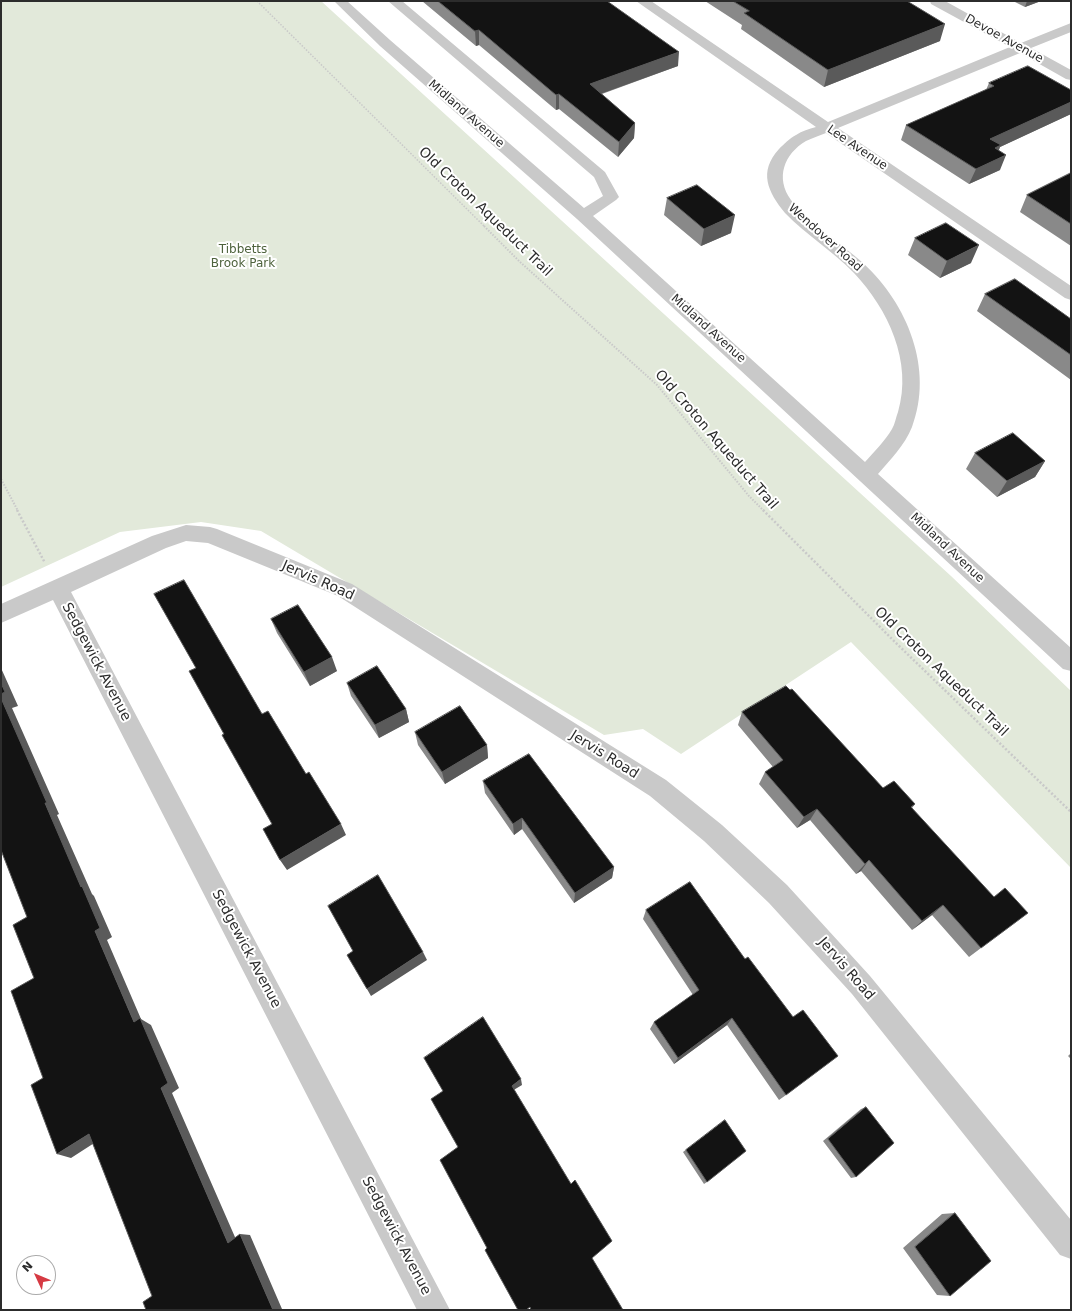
<!DOCTYPE html>
<style>
body{margin:0}
#map{position:relative;width:1072px;height:1311px;overflow:hidden;background:#fff;font-family:"DejaVu Sans",sans-serif}
canvas{display:block}
.frame{position:absolute;inset:0;border:2px solid #2c2c2c;pointer-events:none}
.north{position:absolute;left:16px;top:1255px;width:40px;height:40px;box-sizing:border-box;background:#fff;border:1px solid #ababab;border-radius:50%;rotate:314deg;font-size:11px;font-weight:700;line-height:16px;text-align:center;color:#2c2c2c}
.north::after{content:'';display:block;margin:auto;width:14px;height:18px;background:#d63a43;clip-path:polygon(50% 0,100% 100%,50% 72%,0 100%)}
</style>
<div id="map">
<canvas width="1072" height="1311"></canvas>
<div class="frame"></div>
<div class="north">N</div>
</div>
<script>
const c = document.querySelector('canvas').getContext('2d');
c.lineJoin = 'round';
function fillPath(path, color) { c.fillStyle = color; c.fill(path, 'evenodd'); }
function strokePath(path, color, width, dash) { c.strokeStyle = color; c.lineWidth = width; c.lineCap = dash ? 'butt' : 'round'; c.setLineDash(dash || []); c.stroke(path); }
function drawText(font, color, halo, rows, align = 'center') {
  c.font = font + ' "DejaVu Sans",sans-serif'; c.lineWidth = 4; c.setLineDash([]); c.textBaseline = 'middle'; c.strokeStyle = halo; c.fillStyle = color; for (const [text, x, y, turn = 0] of rows) {
    c.save(); c.translate(x, y); c.rotate((+turn || 0) * Math.PI / 180); c.textAlign = isNaN(turn) ? turn : align; if (halo) c.strokeText(text, 0, 0); c.fillText(text, 0, 0); c.restore();
  }
}
const green = new Path2D(`
 M 1,1 L 321,1 L 951,576 L 1071,691 L 1071,868 L 851,642 L 681,754 L 643,729 L 604,735 L 261,531 L 201,522 L 120,532 L 1,587 Z`);
const pathFar2 = new Path2D(`
 M 257,1 L 485,227`);
const pathFar1 = new Path2D(`
 M 484,226 L 520,262 L 657,385 L 749,496 L 764,511
 M 1,479 L 18,511`);
const path = new Path2D(`
 M 17,510 L 45,563
 M 763,510 L 897,644 L 1071,812`);
const minor = new Path2D(`
 M 334,1 L 347,1 L 390,40 L 584,208 L 603,196 L 594,177 L 388,1 L 402,1 L 605,172 L 619,197 L 616,200 L 593,216 L 865,462 C 874,452 885,441 892,429 C 895,424 896,417 898,412 C 913,362 888,309 854,273 C 833,251 806,235 785,213 C 768,192 758,172 779,149 C 784,144 790,138 796,135 C 802,131 809,129 816,127 L 636,1 L 651,1 L 828,122 L 1010,47 L 931,4 L 930,1 L 945,1 L 1021,43 L 1071,23 L 1071,32 L 1031,48 L 1071,70 L 1071,80 L 1066,79 L 1020,53 L 838,128 L 1071,286 L 1071,300 L 1065,298 L 826,133 C 819,136 812,138 806,141 C 784,154 775,178 791,200 C 808,224 841,243 863,263 C 908,304 934,370 912,427 C 905,445 890,460 878,474 L 1071,648 L 1071,671 L 1063,669 L 577,219 L 380,46 Z
 M 186,525 L 210,527 L 217,529 L 352,584 L 666,780 L 722,825 L 787,885 L 870,976 L 1071,1220 L 1071,1259 L 1060,1255 L 852,994 L 769,903 L 704,841 L 650,796 L 338,596 L 208,543 L 186,541 L 166,548 L 71,592 L 450,1310 L 417,1310 L 53,600 L 1,623 L 1,604 L 152,536 Z`);
const wall = new Path2D(`
 M 422,1 L 607,1 L 678,66 L 602,94 L 635,123 L 634,138 L 618,157 L 559,109 L 556,110 L 479,45 L 476,46 Z
 M 705,1 L 907,1 L 940,41 L 824,87 L 741,29 L 742,25 Z
 M 1013,1 L 1041,1 L 1025,7 Z
 M 989,83 L 1071,90 L 1071,114 L 1000,147 L 999,150 L 1000,170 L 969,184 L 901,140 L 906,125 L 986,90 Z
 M 1071,173 L 1071,246 L 1020,212 L 1027,195 Z
 M 667,198 L 731,233 L 701,246 L 664,215 Z
 M 915,238 L 971,263 L 940,278 L 908,255 Z
 M 985,294 L 1071,319 L 1071,380 L 977,311 Z
 M 975,453 L 1045,461 L 1035,477 L 997,497 L 966,469 Z
 M 271,619 L 337,671 L 310,686 L 277,633 Z
 M 347,683 L 406,709 L 409,722 L 379,738 L 351,696 Z
 M 742,712 L 883,788 L 915,804 L 912,808 L 981,948 L 969,957 L 932,915 L 912,930 L 861,871 L 856,874 L 810,820 L 797,828 L 759,784 L 765,772 L 773,767 L 738,725 Z
 M 415,732 L 487,745 L 488,758 L 445,784 L 418,745 Z
 M 483,781 L 614,867 L 612,878 L 574,903 L 522,829 L 514,835 L 485,793 Z
 M 690,882 L 786,1095 L 779,1100 L 727,1025 L 674,1064 L 650,1029 L 654,1022 L 693,995 L 643,919 L 646,910 Z
 M 1071,1053 L 1071,1059 L 1068,1056 Z
 M 866,1107 L 856,1177 L 851,1178 L 823,1141 L 861,1109 Z
 M 725,1120 L 707,1182 L 704,1184 L 683,1152 Z
 M 955,1213 L 950,1296 L 937,1295 L 903,1248 L 942,1214 Z`);
const shadedWall = new Path2D(`
 M 1027,1 L 1041,1 L 1025,7 Z
 M 945,24 L 940,41 L 824,87 L 828,70 Z
 M 479,30 L 479,45 L 476,46 L 475,31 Z
 M 679,52 L 678,66 L 589,98 L 590,84 Z
 M 559,94 L 559,109 L 556,110 L 556,95 Z
 M 1071,102 L 1071,114 L 1000,147 L 994,160 L 990,139 Z
 M 635,123 L 634,138 L 618,157 L 619,142 Z
 M 1006,155 L 1000,170 L 969,184 L 976,169 Z
 M 735,215 L 731,233 L 701,246 L 704,229 Z
 M 979,245 L 971,263 L 940,278 L 947,261 Z
 M 1045,461 L 1035,477 L 997,497 L 1007,481 Z
 M 332,657 L 337,671 L 310,686 L 304,672 Z
 M 1,668 L 18,706 L 12,708 L 59,814 L 57,815 L 92,894 L 94,896 L 112,937 L 107,940 L 141,1019 L 151,1025 L 179,1088 L 172,1093 L 238,1244 L 228,1243 L 161,1088 L 134,1022 L 95,931 L 45,803 L 1,698 Z
 M 406,709 L 409,722 L 379,738 L 375,725 Z
 M 487,745 L 488,758 L 445,784 L 442,772 Z
 M 817,809 L 810,820 L 797,828 L 804,817 Z
 M 522,818 L 522,829 L 514,835 L 513,824 Z
 M 341,824 L 346,835 L 287,870 L 280,860 Z
 M 869,860 L 861,871 L 856,874 L 865,864 Z
 M 614,867 L 612,878 L 574,903 L 575,893 Z
 M 943,905 L 932,915 L 912,930 L 922,921 Z
 M 423,952 L 427,960 L 371,996 L 367,989 Z
 M 732,1018 L 727,1025 L 674,1064 L 678,1058 Z
 M 521,1079 L 522,1085 L 512,1091 L 512,1086 Z
 M 89,1134 L 102,1138 L 71,1158 L 57,1154 Z
 M 240,1234 L 250,1235 L 282,1309 L 281,1310 L 273,1310 Z`);
const building = new Path2D(`
 M 438,1 L 607,1 L 679,52 L 590,84 L 635,123 L 619,142 L 559,94 L 556,95 L 479,30 L 475,31 Z
 M 733,1 L 907,1 L 945,24 L 828,70 L 744,13 L 749,11 Z
 M 1028,66 L 1071,90 L 1071,102 L 990,139 L 1001,145 L 995,148 L 1006,155 L 976,169 L 906,125 L 994,86 L 989,83 Z
 M 1071,173 L 1071,224 L 1027,195 Z
 M 697,185 L 735,215 L 704,229 L 667,198 Z
 M 946,223 L 979,245 L 947,261 L 915,238 Z
 M 1015,279 L 1071,319 L 1071,355 L 985,294 Z
 M 1013,433 L 1045,461 L 1007,481 L 975,453 Z
 M 184,580 L 262,714 L 268,711 L 306,774 L 309,772 L 341,824 L 280,860 L 263,829 L 272,824 L 222,735 L 224,734 L 189,671 L 196,668 L 154,594 Z
 M 298,605 L 332,657 L 304,672 L 271,619 Z
 M 377,666 L 406,709 L 375,725 L 347,683 Z
 M 1,683 L 5,692 L 1,694 Z
 M 786,686 L 790,690 L 792,689 L 883,788 L 894,781 L 915,804 L 911,807 L 994,897 L 1005,888 L 1028,913 L 981,948 L 943,905 L 922,921 L 869,860 L 865,864 L 817,809 L 804,817 L 765,772 L 783,760 L 742,712 Z
 M 1,698 L 47,803 L 45,803 L 81,887 L 82,886 L 100,928 L 95,931 L 134,1022 L 140,1018 L 168,1083 L 161,1088 L 228,1243 L 240,1234 L 273,1310 L 146,1310 L 143,1302 L 152,1296 L 89,1134 L 57,1154 L 31,1085 L 43,1078 L 11,991 L 34,978 L 13,925 L 27,917 L 1,850 Z
 M 460,706 L 487,745 L 442,772 L 415,732 Z
 M 529,754 L 614,867 L 575,893 L 522,818 L 513,824 L 483,781 Z
 M 378,875 L 423,952 L 367,989 L 347,955 L 353,951 L 328,906 Z
 M 690,882 L 745,959 L 748,957 L 793,1017 L 803,1010 L 838,1056 L 786,1095 L 732,1018 L 678,1058 L 654,1022 L 699,990 L 646,910 Z
 M 483,1017 L 521,1079 L 512,1086 L 571,1184 L 575,1180 L 612,1241 L 592,1258 L 623,1310 L 531,1310 L 530,1307 L 526,1310 L 518,1310 L 485,1250 L 487,1248 L 440,1160 L 458,1147 L 431,1099 L 443,1091 L 424,1058 Z
 M 866,1107 L 894,1143 L 856,1177 L 828,1139 Z
 M 725,1120 L 746,1151 L 707,1182 L 686,1150 Z
 M 955,1213 L 991,1261 L 950,1296 L 915,1247 Z`);
const farStreetnames = [
 ["Devoe Avenue",1004,39,29],
 ["Midland Avenue",466,114,41],
 ["Lee Avenue",857,148,34],
 ["Wendover Road",825,238,42],
 ["Midland Avenue",708,329,42],
 ["Midland Avenue",947,548,43]
];
const farParknames = [
 ["Tibbetts",243,250],
 ["Brook Park",243,264]
];
const streetNames = [
 ["Old Croton Aqueduct Trail",485,212,44],
 ["Old Croton Aqueduct Trail",716,440,49],
 ["Jervis Road",318,581,24],
 ["Sedgewick Avenue",96,662,62],
 ["Old Croton Aqueduct Trail",941,672,44],
 ["Jervis Road",604,755,32],
 ["Sedgewick Avenue",246,949,62],
 ["Jervis Road",846,969,49],
 ["Sedgewick Avenue",396,1236,62]
];
fillPath(green, '#e2e9da');
strokePath(pathFar2, '#c9c9c9', 1.5, [1.5, 1.5]);
strokePath(pathFar1, '#c9c9c9', 2, [1.5, 1.5]);
strokePath(path, '#c9c9c9', 2.5, [2, 2]);
fillPath(minor, '#c9c9c9');
fillPath(wall, '#898989');
fillPath(shadedWall, '#5a5a5a');
fillPath(building, '#131313');
strokePath(building, '#5a5a5a', 1);
drawText('12px', '#2c2c2c', '#fff', farStreetnames);
drawText('12px', '#4e633d', '#fff', farParknames);
drawText('14px', '#2c2c2c', '#fff', streetNames);
</script>
